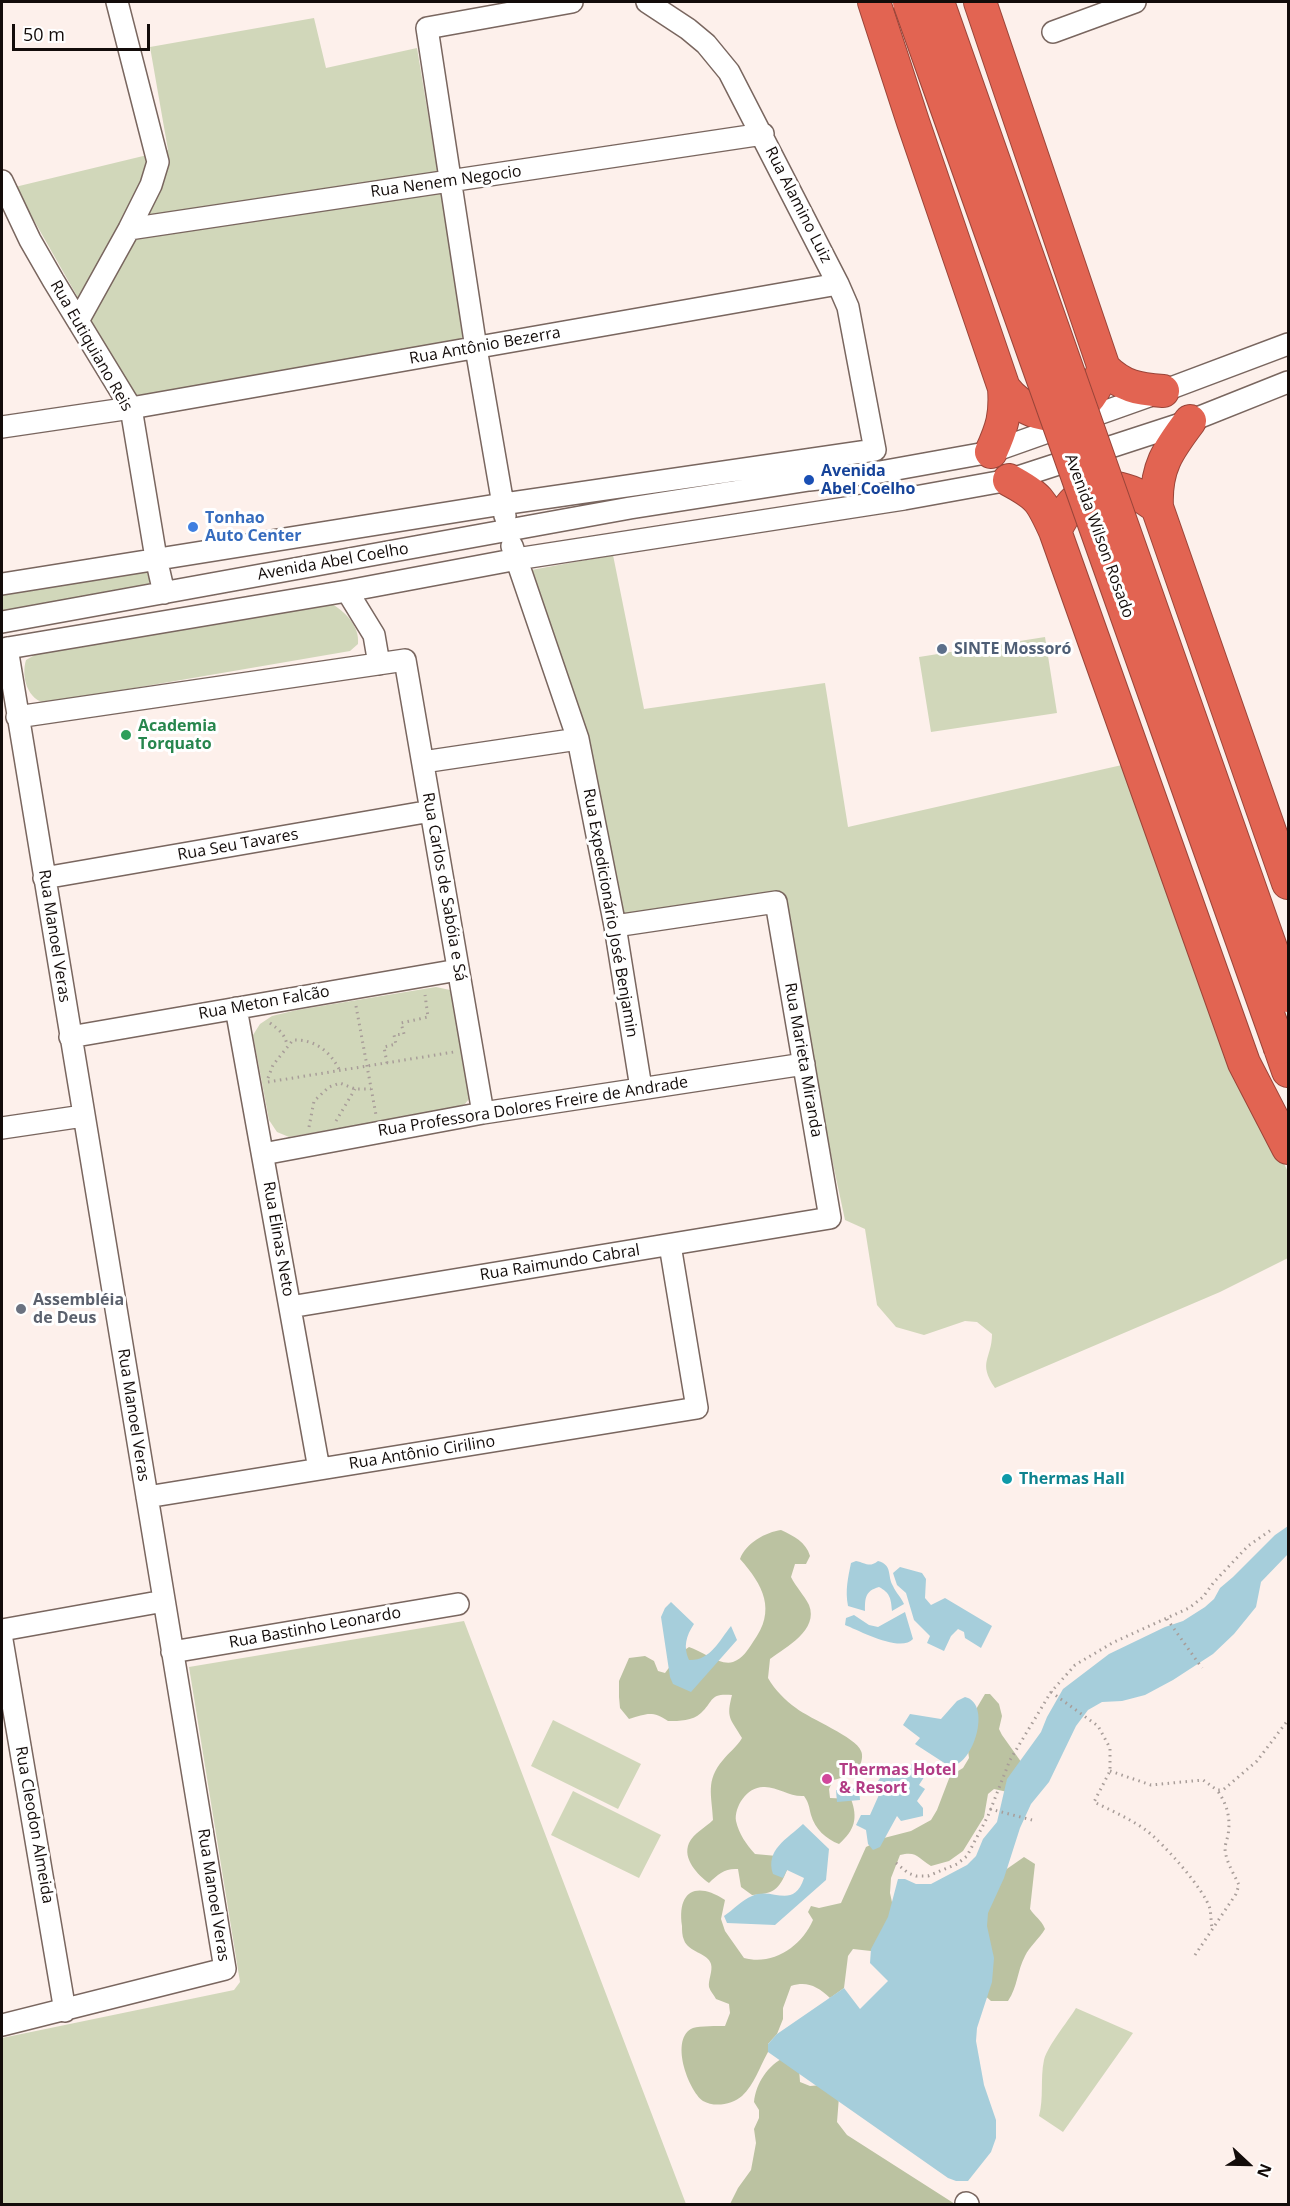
<!DOCTYPE html>
<meta charset="utf-8">
<style>
body{margin:0}
#map{position:relative;width:1290px;height:2206px;overflow:hidden;background:#fdf0eb;font-family:"Open Sans",sans-serif}
canvas{display:block}
.frame{position:absolute;inset:0;border:3px solid #130c0a;pointer-events:none}
.north{position:absolute;left:1218px;top:2134px;width:60px;height:60px;-webkit-text-stroke:4px #fff;paint-order:stroke;rotate:112deg;font-size:16px;font-weight:700;line-height:24px;text-align:center;color:#130c0a}
.north::after{content:'';display:block;margin:auto;width:21px;height:27px;background:#130c0a;clip-path:polygon(50% 0,100% 100%,50% 72%,0 100%)}
.scale{position:absolute;left:12px;top:24px;width:138px;height:27px;box-sizing:border-box;border:3px solid #130c0a;border-top:0;padding-left:8px;font-size:18px;line-height:21px;white-space:nowrap;color:#130c0a;-webkit-text-stroke:4px #fff;paint-order:stroke}
</style>
<div id="map">
<canvas width="1290" height="2206"></canvas>
<div class="frame"></div>
<div class="north">N</div>
<div class="scale">50 m</div>
</div>
<script>
const c = document.querySelector('canvas').getContext('2d');
c.lineJoin = 'round';
function fillPath(path, color) { c.fillStyle = color; c.fill(path, 'evenodd'); }
function strokePath(path, color, width, dash) { c.strokeStyle = color; c.lineWidth = width; c.lineCap = dash ? 'butt' : 'round'; c.setLineDash(dash || []); c.stroke(path); }
function drawText(font, color, halo, rows, align = 'center') {
  c.font = font + ' "Open Sans",sans-serif'; c.lineWidth = 6; c.setLineDash([]); c.textBaseline = 'middle'; c.strokeStyle = halo; c.fillStyle = color; for (const [text, x, y, turn = 0] of rows) {
    c.save(); c.translate(x, y); c.rotate((+turn || 0) * Math.PI / 180); c.textAlign = isNaN(turn) ? turn : align; if (halo) c.strokeText(text, 0, 0); c.fillText(text, 0, 0); c.restore();
  }
}
const green = new Path2D(`
 M 314,18 L 326,68 L 417,48 L 466,342 L 136,400 L 15,187 L 168,150 L 150,47 Z
 M 613,555 L 644,709 L 825,683 L 848,827 L 1122,765 L 1231,1049 L 1288,1172 L 1288,1258 L 1220,1292 L 995,1388 C 977,1362 992,1359 992,1334 L 977,1322 L 965,1321 L 924,1335 L 896,1327 L 877,1305 L 865,1229 L 845,1220 L 816,1084 L 783,893 L 631,915 L 622,913 L 526,571 Z
 M 140,570 L 147,573 L 150,580 L 148,586 L 139,589 L 2,611 L 2,592 Z
 M 330,603 C 345,611 360,626 358,644 L 350,651 L 47,703 C 27,701 21,676 26,660 L 38,653 Z
 M 1045,637 L 1057,713 L 931,732 L 919,657 Z
 M 436,987 L 450,990 L 459,1000 L 472,1095 L 465,1104 L 454,1108 L 289,1137 L 277,1132 L 269,1120 L 253,1035 L 260,1024 L 272,1016 L 297,1010 Z
 M 464,1621 L 686,2204 L 2,2204 L 2,2038 L 234,1990 L 240,1982 L 189,1667 Z
 M 553,1720 L 641,1764 L 618,1809 L 531,1766 Z
 M 573,1791 L 661,1835 L 639,1878 L 551,1835 Z
 M 1076,2008 L 1133,2033 L 1063,2132 L 1039,2116 C 1044,2098 1040,2079 1044,2060 C 1048,2045 1067,2023 1076,2008 Z`);
const forest = new Path2D(`
 M 781,1530 C 794,1536 806,1542 810,1556 L 806,1564 L 795,1564 L 791,1577 C 796,1587 804,1595 809,1605 C 819,1630 786,1647 770,1659 L 768,1678 C 775,1690 785,1700 796,1708 C 810,1719 856,1737 861,1751 C 863,1755 862,1761 860,1765 C 856,1774 842,1778 833,1780 L 829,1789 L 830,1798 L 851,1799 C 858,1818 855,1830 839,1844 C 826,1839 815,1829 811,1815 C 809,1807 809,1803 804,1796 C 789,1797 777,1786 763,1787 C 747,1787 734,1807 736,1821 C 739,1834 746,1844 755,1854 L 777,1856 L 787,1870 C 779,1890 773,1894 752,1895 L 741,1887 L 738,1869 C 725,1868 718,1874 709,1883 C 698,1875 682,1859 689,1843 C 693,1834 706,1827 713,1820 C 712,1795 705,1781 723,1760 C 729,1752 737,1747 742,1738 C 730,1718 726,1718 732,1695 C 709,1693 714,1701 701,1713 C 692,1721 680,1721 668,1721 C 652,1710 646,1714 629,1719 L 620,1708 L 619,1697 L 619,1681 L 629,1658 L 645,1656 L 654,1661 L 658,1671 L 665,1673 L 680,1653 L 689,1647 C 702,1651 720,1666 733,1662 C 742,1659 748,1650 753,1642 C 777,1610 763,1585 740,1559 C 746,1543 766,1532 781,1530 Z
 M 985,1694 L 990,1694 L 999,1704 L 1002,1716 L 999,1729 L 1002,1735 L 1024,1766 L 1012,1793 L 994,1789 L 988,1794 L 984,1817 L 963,1851 L 949,1861 L 931,1866 C 917,1858 918,1851 900,1855 L 891,1878 L 890,1893 L 895,1916 L 880,1952 L 853,1949 L 848,1956 L 844,1988 L 830,1998 C 817,1986 807,1981 791,1986 L 783,2008 L 783,2019 L 777,2034 L 768,2044 L 768,2052 C 760,2066 754,2085 742,2096 C 733,2104 715,2108 703,2101 C 688,2090 669,2038 693,2028 C 700,2026 718,2026 725,2026 L 730,2013 L 729,2004 L 716,1999 C 714,1995 710,1991 709,1987 C 708,1980 713,1971 711,1964 C 708,1953 688,1952 684,1940 C 682,1936 682,1930 682,1926 C 677,1891 696,1881 725,1900 L 721,1919 L 725,1931 L 744,1958 C 773,1966 802,1946 813,1920 L 808,1912 L 811,1906 L 819,1908 L 841,1903 L 866,1847 L 884,1838 L 911,1831 L 931,1820 L 937,1810 L 950,1776 L 963,1768 L 969,1758 L 965,1728 Z
 M 1024,1857 L 1035,1864 L 1030,1909 C 1035,1917 1041,1919 1045,1929 C 1039,1939 1029,1947 1025,1956 C 1017,1971 1018,1986 1008,2001 L 991,2001 L 982,1993 L 985,1903 L 1001,1873 Z
 M 785,2057 L 799,2068 L 800,2082 L 810,2086 L 822,2085 L 839,2097 L 837,2122 L 847,2135 L 955,2204 L 730,2204 L 738,2188 L 751,2170 L 756,2143 L 754,2129 L 759,2118 L 759,2110 L 754,2102 C 756,2083 768,2065 785,2057 Z`);
const water = new Path2D(`
 M 1288,1526 L 1288,1554 L 1261,1582 L 1256,1607 L 1234,1634 L 1213,1654 L 1173,1680 L 1145,1695 L 1122,1701 L 1102,1702 L 1088,1710 L 1076,1726 L 1049,1782 L 1031,1804 L 1020,1828 L 1004,1878 L 988,1913 L 987,1926 L 994,1958 L 992,1982 L 977,2028 L 976,2041 L 984,2085 L 996,2120 L 996,2138 L 991,2152 L 968,2181 L 956,2181 L 948,2178 L 768,2052 L 768,2044 L 777,2034 L 844,1988 L 860,2009 L 888,1981 L 870,1963 L 871,1949 L 888,1917 L 898,1879 L 905,1879 L 916,1884 L 931,1884 L 967,1865 L 976,1856 L 983,1839 L 997,1822 L 1007,1779 L 1041,1732 L 1047,1717 L 1063,1689 L 1109,1654 L 1165,1627 L 1183,1621 L 1205,1607 L 1214,1599 L 1220,1588 L 1233,1577 L 1275,1535 Z
 M 856,1561 C 866,1563 869,1568 878,1561 C 893,1565 887,1576 893,1586 C 896,1593 901,1597 904,1604 L 892,1611 C 891,1598 890,1593 879,1587 C 865,1591 865,1598 865,1611 L 848,1606 C 845,1590 848,1578 851,1563 Z
 M 900,1567 L 922,1573 L 926,1579 L 925,1598 L 931,1605 L 945,1598 L 992,1626 L 981,1648 L 965,1638 L 964,1632 L 958,1629 L 951,1636 L 944,1651 L 927,1643 L 930,1636 L 914,1620 L 906,1593 L 897,1585 L 893,1573 Z
 M 671,1602 L 694,1624 C 686,1636 683,1647 689,1660 C 710,1661 719,1641 731,1626 L 737,1640 L 691,1692 L 673,1684 L 670,1677 L 661,1617 L 665,1608 Z
 M 905,1612 L 913,1639 C 901,1653 860,1631 845,1625 L 846,1618 L 854,1615 L 869,1625 L 878,1627 Z
 M 965,1697 C 990,1703 976,1753 959,1763 C 956,1765 953,1765 949,1766 L 915,1744 L 920,1738 L 903,1725 L 910,1714 L 941,1719 L 957,1701 Z
 M 913,1762 L 928,1771 L 919,1785 L 925,1789 L 917,1801 L 923,1808 L 923,1816 L 901,1821 L 897,1816 L 880,1847 L 873,1850 L 868,1844 L 866,1830 L 856,1825 L 861,1815 L 870,1815 L 882,1788 L 878,1781 L 888,1766 L 903,1775 Z
 M 859,1788 L 860,1800 L 837,1802 L 836,1790 Z
 M 803,1824 L 829,1849 L 826,1880 L 775,1925 L 727,1923 L 724,1916 C 733,1910 742,1900 752,1896 C 772,1886 793,1911 804,1878 L 787,1870 L 783,1878 L 773,1874 C 765,1850 787,1839 803,1824 Z`);
const path = new Path2D(`
 M 356,1006 L 376,1115
 M 270,1023 C 279,1030 285,1034 287,1045
 M 387,1063 L 384,1047 L 396,1044 L 394,1035 L 404,1034 L 401,1023 L 428,1017 L 425,995
 M 268,1078 L 273,1065 L 293,1040 C 315,1039 331,1052 340,1071
 M 268,1082 L 454,1052
 M 336,1121 L 355,1089
 M 309,1127 L 314,1101 L 329,1087 L 340,1083 L 355,1089 L 371,1089
 M 1167,1619 L 1202,1668
 M 1051,1692 L 1098,1726 L 1110,1748 L 1110,1771 L 1094,1802 C 1112,1811 1131,1819 1147,1831 C 1163,1843 1205,1890 1210,1909 C 1211,1915 1211,1922 1212,1928
 M 1110,1771 L 1151,1785 L 1203,1780 L 1217,1790 L 1223,1790 L 1257,1761 L 1288,1720
 M 990,1809 L 1032,1820
 M 896,1863 L 908,1873 L 916,1876 L 928,1876 L 957,1864 L 967,1856 L 988,1816 L 1010,1760 L 1051,1692 L 1075,1665 L 1114,1642 L 1189,1608 L 1203,1597 L 1214,1582 L 1248,1546 L 1271,1530
 M 1195,1955 L 1236,1894 L 1239,1885 C 1234,1874 1226,1862 1225,1849 C 1225,1845 1227,1840 1228,1835 C 1231,1818 1227,1804 1217,1790`);
const minor = new Path2D(`
 M 1053,32 L 1135,2
 M 2,181 L 30,240 L 53,280 L 131,408 L 156,558 L 164,593
 M 129,229 L 763,134
 M 78,321 L 129,229 L 151,185 L 158,162 L 117,2
 M 2,427 L 131,408 L 838,284
 M 505,516 L 476,348 L 427,28 L 572,2
 M 512,546 L 578,739 L 615,926 L 641,1088
 M 2,584 L 503,504 L 875,450 L 848,307 L 838,284 L 729,72 L 706,44 L 688,29 L 647,2
 M 347,591 L 374,635 L 379,664
 M 2,622 L 630,508 L 809,480 L 880,472 L 991,452 L 1163,391 L 1288,344
 M 2,649 L 347,591 L 523,558 L 904,499 L 1009,480 L 1190,421 L 1288,382
 M 17,717 L 405,660 L 483,1113
 M 423,762 L 578,739
 M 44,878 L 431,811
 M 236,1008 L 319,1469
 M 70,1037 L 458,970
 M 2,1128 L 83,1116
 M 263,1154 L 483,1113 L 804,1064
 M 290,1307 L 830,1218 L 776,902 L 615,926
 M 147,1497 L 697,1408 L 670,1245
 M 2,1630 L 164,1601
 M 2,1640 L 65,2011
 M 172,1652 L 458,1604
 M 2,2025 L 225,1969 L 7,648
 M 966,2203 L 968,2204`);
const highway = new Path2D(`
 M 874,2 L 913,122 L 1004,388 C 1006,415 1002,428 991,452
 M 980,2 L 1104,368 C 1123,387 1138,389 1163,391
 M 1004,388 C 1022,411 1051,424 1079,407 C 1092,399 1098,382 1104,368
 M 1190,421 C 1168,450 1155,468 1157,507 L 1288,883
 M 1009,480 C 1039,496 1041,500 1055,531 L 1244,1063 L 1288,1148
 M 1055,531 C 1060,521 1065,512 1073,503 C 1098,476 1132,488 1157,507
 M 1280,1048 L 1288,1071`);
const highwayBridge = new Path2D(`
 M 909,2 L 1280,1048
 M 938,2 L 1288,996`);
const markers = [
 [809,480,6,"#1a4fb4"],
 [193,527,6,"#3f7fe0"],
 [942,649,6,"#5c6f8a"],
 [126,735,6,"#2e9e5b"],
 [21,1309,6,"#6b7280"],
 [1007,1479,6,"#0f9aa8"],
 [827,1779,6,"#d1479c"]
];
const streetNames = [
 ["Rua Nenem Negocio",446,182,-8],
 ["Rua Alamino Luiz",798,205,63],
 ["Rua Eutiquiano Reis",91,346,60],
 ["Rua Antônio Bezerra",485,346,-10],
 ["Avenida Wilson Rosado",1099,536,70],
 ["Avenida Abel Coelho",333,562,-10],
 ["Rua Seu Tavares",238,845,-10],
 ["Rua Carlos de Sabóia e Sá",444,887,80],
 ["Rua Expedicionário José Benjamin",610,913,80],
 ["Rua Manoel Veras",54,936,81],
 ["Rua Meton Falcão",264,1003,-10],
 ["Rua Marieta Miranda",803,1060,80],
 ["Rua Professora Dolores Freire de Andrade",533,1107,-9],
 ["Rua Elinas Neto",278,1239,80],
 ["Rua Raimundo Cabral",560,1263,-9],
 ["Rua Manoel Veras",133,1415,81],
 ["Rua Antônio Cirilino",422,1453,-9],
 ["Rua Bastinho Leonardo",315,1628,-10],
 ["Rua Cleodon Almeida",34,1825,80],
 ["Rua Manoel Veras",213,1895,81]
];
const transitNames = [
 ["Avenida",821,471],
 ["Abel Coelho",821,489]
];
const shopNames = [
 ["Tonhao",205,518],
 ["Auto Center",205,536]
];
const serviceNames = [
 ["SINTE Mossoró",954,649]
];
const leisureNames = [
 ["Academia",138,726],
 ["Torquato",138,744]
];
const worshipNames = [
 ["Assembléia",33,1300],
 ["de Deus",33,1318]
];
const cultureNames = [
 ["Thermas Hall",1019,1479]
];
const hotelNames = [
 ["Thermas Hotel",839,1770],
 ["& Resort",839,1788]
];
fillPath(green, '#d1d7ba');
fillPath(forest, '#bbc2a1');
fillPath(water, '#a6cedb');
strokePath(minor, '#79665f', 24);
strokePath(highway, '#9a4539', 34);
strokePath(path, '#a89d99', 3, [1.5, 4.5]);
strokePath(minor, '#fff', 21);
strokePath(highway, '#e26452', 32);
strokePath(highwayBridge, '#9a4539', 34, []);
strokePath(highwayBridge, '#e26452', 32);
for (const [x, y, r, color] of markers) { const dot = new Path2D(); dot.arc(x, y, r, 0, 2 * Math.PI); c.fillStyle = color; c.fill(dot); strokePath(dot, '#fff', 2); }
drawText('16px', '#130c0a', '#fff', streetNames);
drawText('bold 16px', '#164399', '#fff', transitNames, 'left');
drawText('bold 16px', '#366cbe', '#fff', shopNames, 'left');
drawText('bold 16px', '#4e5e75', '#fff', serviceNames, 'left');
drawText('bold 16px', '#27864d', '#fff', leisureNames, 'left');
drawText('bold 16px', '#5b616d', '#fff', worshipNames, 'left');
drawText('bold 16px', '#0d838f', '#fff', cultureNames, 'left');
drawText('bold 16px', '#b23c85', '#fff', hotelNames, 'left');
</script>
